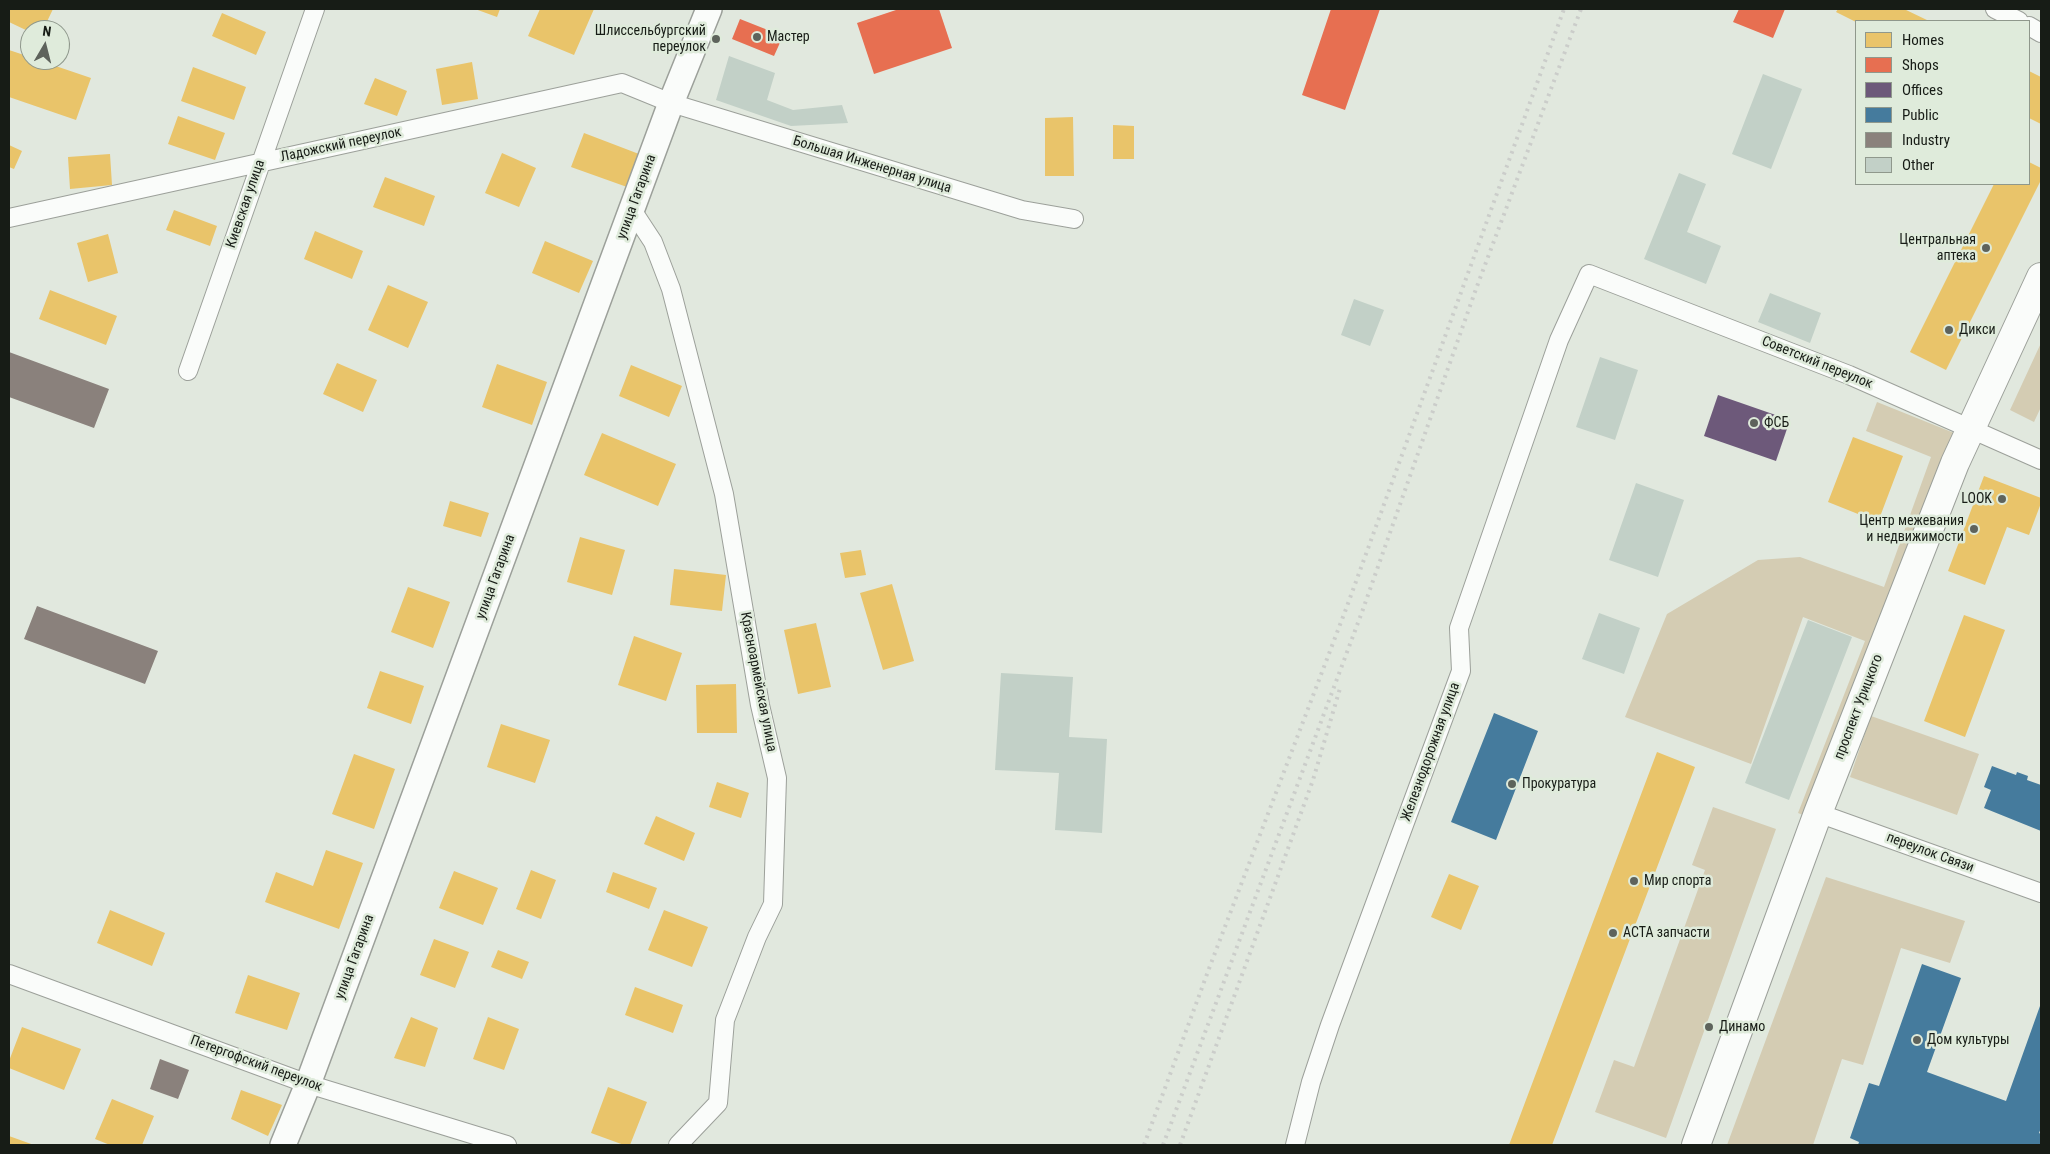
<!DOCTYPE html>
<meta charset="utf-8">
<style>
body{margin:0}
#map{position:relative;width:2050px;height:1154px;overflow:hidden;background:#e1e8de;font-family:"Roboto Condensed",sans-serif}
canvas{display:block}
.frame{position:absolute;inset:0;border:10px solid #171c16;pointer-events:none}
.legend{position:absolute;left:1855px;top:20px;width:175px;height:165px;box-sizing:border-box;background:#dfebdb;border:1px solid #8f988c;margin:0;padding:6px 9px;list-style:none;font-size:15px;color:#171c16}
.legend li{display:flex;align-items:center;gap:10px;height:25px}
.legend b{width:25px;border:1px solid #8f988c}
.north{position:absolute;left:20px;top:20px;width:50px;height:50px;box-sizing:border-box;background:#dfebdb;border:1px solid #8f988c;border-radius:50%;rotate:8deg;font-size:14px;font-weight:700;line-height:20px;text-align:center;color:#171c16}
.north::after{content:'';display:block;margin:auto;width:18px;height:22px;background:#5e635c;clip-path:polygon(50% 0,100% 100%,50% 72%,0 100%)}
</style>
<div id="map">
<canvas width="2050" height="1154"></canvas>
<div class="frame"></div>
<ul class="legend">
<li><b style="height:14px;background:#e9c46a"></b>Homes</li>
<li><b style="height:14px;background:#e76f51"></b>Shops</li>
<li><b style="height:14px;background:#6d597a"></b>Offices</li>
<li><b style="height:14px;background:#457b9d"></b>Public</li>
<li><b style="height:14px;background:#8a817c"></b>Industry</li>
<li><b style="height:14px;background:#c2d0c7"></b>Other</li>
</ul>
<div class="north">N</div>
</div>
<script>
const c = document.querySelector('canvas').getContext('2d');
c.lineJoin = 'round';
function fillPath(path, color) { c.fillStyle = color; c.fill(path, 'evenodd'); }
function strokePath(path, color, width, dash) { c.strokeStyle = color; c.lineWidth = width; c.lineCap = dash ? 'butt' : 'round'; c.setLineDash(dash || []); c.stroke(path); }
function drawText(font, color, halo, rows, align = 'center') {
  c.font = font + ' "Roboto Condensed",sans-serif'; c.lineWidth = 5; c.setLineDash([]); c.textBaseline = 'middle'; c.strokeStyle = halo; c.fillStyle = color; for (const [text, x, y, turn = 0] of rows) {
    c.save(); c.translate(x, y); c.rotate((+turn || 0) * Math.PI / 180); c.textAlign = isNaN(turn) ? turn : align; if (halo) c.strokeText(text, 0, 0); c.fillText(text, 0, 0); c.restore();
  }
}
const green = new Path2D(`
 M 2041,343 L 2041,407 L 2034,422 L 2010,410 Z
 M 1877,402 L 1964,437 L 1818,821 L 1798,813 L 1865,641 L 1803,617 L 1751,764 L 1625,717 L 1667,614 L 1758,560 L 1800,557 L 1884,587 L 1931,457 L 1866,431 Z
 M 1871,716 L 1979,754 L 1957,815 L 1850,777 Z
 M 1713,807 L 1776,829 L 1666,1138 L 1595,1112 L 1614,1060 L 1634,1067 L 1705,870 L 1692,865 Z
 M 1826,877 L 1965,921 L 1950,963 L 1901,948 L 1863,1065 L 1842,1059 L 1813,1145 L 1727,1145 Z`);
const homes = new Path2D(`
 M 9,9 L 53,9 L 43,30 L 30,30 L 30,32 L 9,22 Z
 M 475,9 L 500,9 L 497,17 Z
 M 540,9 L 594,9 L 574,55 L 528,36 Z
 M 1838,9 L 1904,9 L 1929,21 L 1856,22 L 1836,12 Z
 M 222,13 L 266,32 L 256,55 L 212,36 Z
 M 9,50 L 30,57 L 30,60 L 38,60 L 91,78 L 76,120 L 9,97 Z
 M 472,62 L 478,99 L 442,105 L 436,69 Z
 M 193,67 L 246,87 L 234,120 L 181,101 Z
 M 2029,71 L 2041,77 L 2041,124 L 2029,118 Z
 M 375,78 L 407,91 L 397,116 L 364,104 Z
 M 178,116 L 225,133 L 215,160 L 168,144 Z
 M 1073,117 L 1074,176 L 1045,176 L 1045,118 Z
 M 1113,125 L 1134,126 L 1134,159 L 1113,159 Z
 M 584,133 L 639,154 L 627,187 L 571,167 Z
 M 9,145 L 22,151 L 14,169 L 9,167 Z
 M 502,153 L 536,168 L 519,207 L 485,193 Z
 M 110,154 L 112,185 L 70,189 L 68,157 Z
 M 2029,162 L 2041,168 L 2041,180 L 1946,370 L 1910,352 L 1994,184 L 2029,184 Z
 M 385,177 L 435,196 L 424,226 L 373,207 Z
 M 174,210 L 217,226 L 210,246 L 166,230 Z
 M 315,231 L 363,251 L 352,279 L 304,259 Z
 M 108,234 L 118,273 L 88,282 L 77,243 Z
 M 545,241 L 593,261 L 579,293 L 532,273 Z
 M 388,285 L 428,302 L 408,348 L 368,330 Z
 M 50,290 L 117,316 L 106,345 L 39,319 Z
 M 337,363 L 377,380 L 363,412 L 323,394 Z
 M 497,364 L 547,382 L 532,425 L 482,407 Z
 M 631,365 L 682,386 L 669,417 L 619,396 Z
 M 602,433 L 676,464 L 658,506 L 584,475 Z
 M 1853,437 L 1903,456 L 1878,522 L 1828,502 Z
 M 1984,476 L 2041,498 L 2041,503 L 2029,535 L 2007,527 L 1985,585 L 1948,571 Z
 M 450,501 L 489,513 L 481,537 L 443,526 Z
 M 580,537 L 625,550 L 612,595 L 567,582 Z
 M 861,550 L 866,575 L 845,578 L 840,553 Z
 M 674,569 L 726,575 L 722,611 L 670,605 Z
 M 892,584 L 914,661 L 883,670 L 860,593 Z
 M 408,587 L 450,602 L 433,648 L 391,632 Z
 M 1964,615 L 2005,630 L 1965,737 L 1924,721 Z
 M 816,623 L 831,687 L 798,694 L 784,630 Z
 M 634,636 L 682,653 L 666,701 L 618,685 Z
 M 380,671 L 424,686 L 411,724 L 367,708 Z
 M 736,684 L 737,733 L 697,733 L 696,685 Z
 M 501,724 L 550,740 L 535,783 L 487,767 Z
 M 1657,752 L 1695,767 L 1552,1145 L 1509,1145 Z
 M 354,754 L 395,769 L 374,829 L 332,814 Z
 M 717,782 L 749,793 L 741,818 L 709,807 Z
 M 656,816 L 695,833 L 684,861 L 644,844 Z
 M 326,850 L 363,863 L 339,929 L 265,902 L 276,872 L 313,886 Z
 M 531,870 L 556,880 L 541,919 L 516,909 Z
 M 454,871 L 498,888 L 483,925 L 439,908 Z
 M 613,872 L 657,888 L 649,909 L 606,892 Z
 M 1449,874 L 1479,886 L 1461,930 L 1431,917 Z
 M 110,910 L 165,933 L 152,966 L 97,943 Z
 M 664,910 L 708,927 L 692,967 L 648,950 Z
 M 434,939 L 469,952 L 455,988 L 420,975 Z
 M 498,950 L 529,962 L 522,979 L 491,967 Z
 M 248,975 L 300,993 L 287,1030 L 235,1013 Z
 M 635,987 L 683,1005 L 673,1033 L 625,1015 Z
 M 411,1017 L 438,1028 L 425,1067 L 394,1058 Z
 M 488,1017 L 519,1029 L 504,1070 L 473,1059 Z
 M 22,1027 L 81,1049 L 64,1090 L 9,1068 L 9,1061 Z
 M 608,1087 L 647,1102 L 630,1145 L 624,1145 L 591,1133 Z
 M 241,1090 L 282,1105 L 268,1136 L 231,1119 Z
 M 112,1099 L 154,1116 L 142,1145 L 110,1145 L 95,1139 Z
 M 9,1136 L 34,1145 L 9,1145 Z`);
const shops = new Path2D(`
 M 899,9 L 939,9 L 952,48 L 874,74 L 857,23 Z
 M 1331,9 L 1380,9 L 1345,110 L 1302,95 Z
 M 1739,9 L 1785,9 L 1773,38 L 1733,22 Z
 M 740,19 L 783,36 L 774,56 L 732,39 Z`);
const offices = new Path2D(`
 M 1718,395 L 1790,420 L 1776,461 L 1704,436 Z`);
const public = new Path2D(`
 M 1494,713 L 1538,731 L 1496,840 L 1451,822 Z
 M 1992,766 L 2016,775 L 2017,772 L 2028,776 L 2027,780 L 2041,785 L 2041,831 L 1984,808 L 1991,790 L 1984,787 Z
 M 1922,964 L 1961,978 L 1927,1072 L 2006,1101 L 2040,1006 L 2041,1007 L 2041,1128 L 2039,1133 L 2041,1134 L 2041,1145 L 1858,1145 L 1859,1142 L 1850,1138 L 1869,1083 L 1879,1086 Z`);
const industry = new Path2D(`
 M 9,352 L 109,389 L 94,428 L 9,397 Z
 M 37,606 L 158,651 L 145,684 L 24,639 Z
 M 160,1059 L 189,1070 L 178,1099 L 150,1089 Z`);
const building = new Path2D(`
 M 729,56 L 775,73 L 767,100 L 793,110 L 842,105 L 848,123 L 791,126 L 716,100 Z
 M 1763,74 L 1802,89 L 1771,169 L 1732,154 Z
 M 1679,173 L 1706,184 L 1687,232 L 1721,246 L 1706,284 L 1644,259 Z
 M 1770,293 L 1821,313 L 1810,343 L 1758,322 Z
 M 1354,299 L 1384,310 L 1370,346 L 1341,335 Z
 M 1600,357 L 1638,370 L 1615,440 L 1576,427 Z
 M 1636,483 L 1684,500 L 1658,577 L 1609,560 Z
 M 1599,613 L 1640,628 L 1624,674 L 1582,659 Z
 M 1808,620 L 1852,637 L 1789,800 L 1745,783 Z
 M 1001,673 L 1073,677 L 1069,737 L 1107,739 L 1102,833 L 1055,830 L 1059,773 L 995,770 Z`);
const street = new Path2D(`
 M 1995,9 L 2019,21
 M 2029,26 L 2041,33
 M 632,210 L 653,242 L 671,289 L 724,494 L 760,705 L 777,778 L 773,904 L 757,937 L 725,1020 L 718,1103 L 678,1145
 M 9,218 L 622,83 L 671,103 L 1022,210 L 1074,219
 M 188,371 L 315,9
 M 1818,813 L 2041,893
 M 9,974 L 308,1084 L 507,1145
 M 1295,1145 L 1311,1082 L 1330,1025 L 1461,671 L 1459,628 L 1559,340 L 1589,274 L 1849,375 L 2041,460`);
const secondary = new Path2D(`
 M 283,1145 L 308,1084 L 671,103 L 709,9`);
const primary = new Path2D(`
 M 1696,1145 L 1818,813 L 1955,463 L 2041,277`);
const rail = new Path2D(`
 M 1144,1145 L 1210,966 L 1346,609 L 1564,9
 M 1163,1145 L 1362,612 L 1476,289 L 1581,9
 M 1180,1145 L 1313,780 L 1341,685`);
const markers = [
 [757,37,5,"#5e635c"],
 [716,39,5,"#5e635c"],
 [1986,248,5,"#5e635c"],
 [1949,330,5,"#5e635c"],
 [1754,423,5,"#5e635c"],
 [2002,499,5,"#5e635c"],
 [1974,529,5,"#5e635c"],
 [1512,784,5,"#5e635c"],
 [1634,881,5,"#5e635c"],
 [1613,933,5,"#5e635c"],
 [1709,1027,5,"#5e635c"],
 [1917,1040,5,"#5e635c"]
];
const poiNames = [
 ["Шлиссельбургский",706,31,"right"],
 ["переулок",706,47,"right"],
 ["Мастер",767,37],
 ["Центральная",1976,240,"right"],
 ["аптека",1976,256,"right"],
 ["Дикси",1959,330],
 ["ФСБ",1764,423],
 ["LOOK",1992,499,"right"],
 ["Центр межевания",1964,521,"right"],
 ["и недвижимости",1964,537,"right"],
 ["Прокуратура",1522,784],
 ["Мир спорта",1644,881],
 ["АСТА запчасти",1623,933],
 ["Динамо",1719,1027],
 ["Дом культуры",1927,1040]
];
const streetNames = [
 ["Ладожский переулок",341,145,-12],
 ["Большая Инженерная улица",872,165,17],
 ["улица Гагарина",637,197,-70],
 ["Киевская улица",246,204,-71],
 ["Советский переулок",1817,363,22],
 ["улица Гагарина",496,577,-70],
 ["Красноармейская улица",758,682,79],
 ["проспект Урицкого",1859,707,-69],
 ["Железнодорожная улица",1431,752,-70],
 ["переулок Связи",1930,853,20],
 ["улица Гагарина",355,957,-70],
 ["Петергофский переулок",256,1064,20]
];
fillPath(green, '#d4ccb3');
fillPath(homes, '#e9c46a');
fillPath(shops, '#e76f51');
fillPath(offices, '#6d597a');
fillPath(public, '#457b9d');
fillPath(industry, '#8a817c');
fillPath(building, '#c2d0c7');
strokePath(street, '#9ca09a', 20);
strokePath(secondary, '#9ca09a', 28);
strokePath(primary, '#9ca09a', 30);
strokePath(street, '#fafcfa', 18);
strokePath(secondary, '#fafcfa', 25);
strokePath(primary, '#fafcfa', 28);
strokePath(rail, '#cbcdca', 4, [2.5, 5]);
for (const [x, y, r, color] of markers) { const dot = new Path2D(); dot.arc(x, y, r, 0, 2 * Math.PI); c.fillStyle = color; c.fill(dot); strokePath(dot, '#dfebdb', 2); }
drawText('14px', '#171c16', '#dfebdb', poiNames, 'left');
drawText('14px', '#171c16', '#dfebdb', streetNames);
</script>
